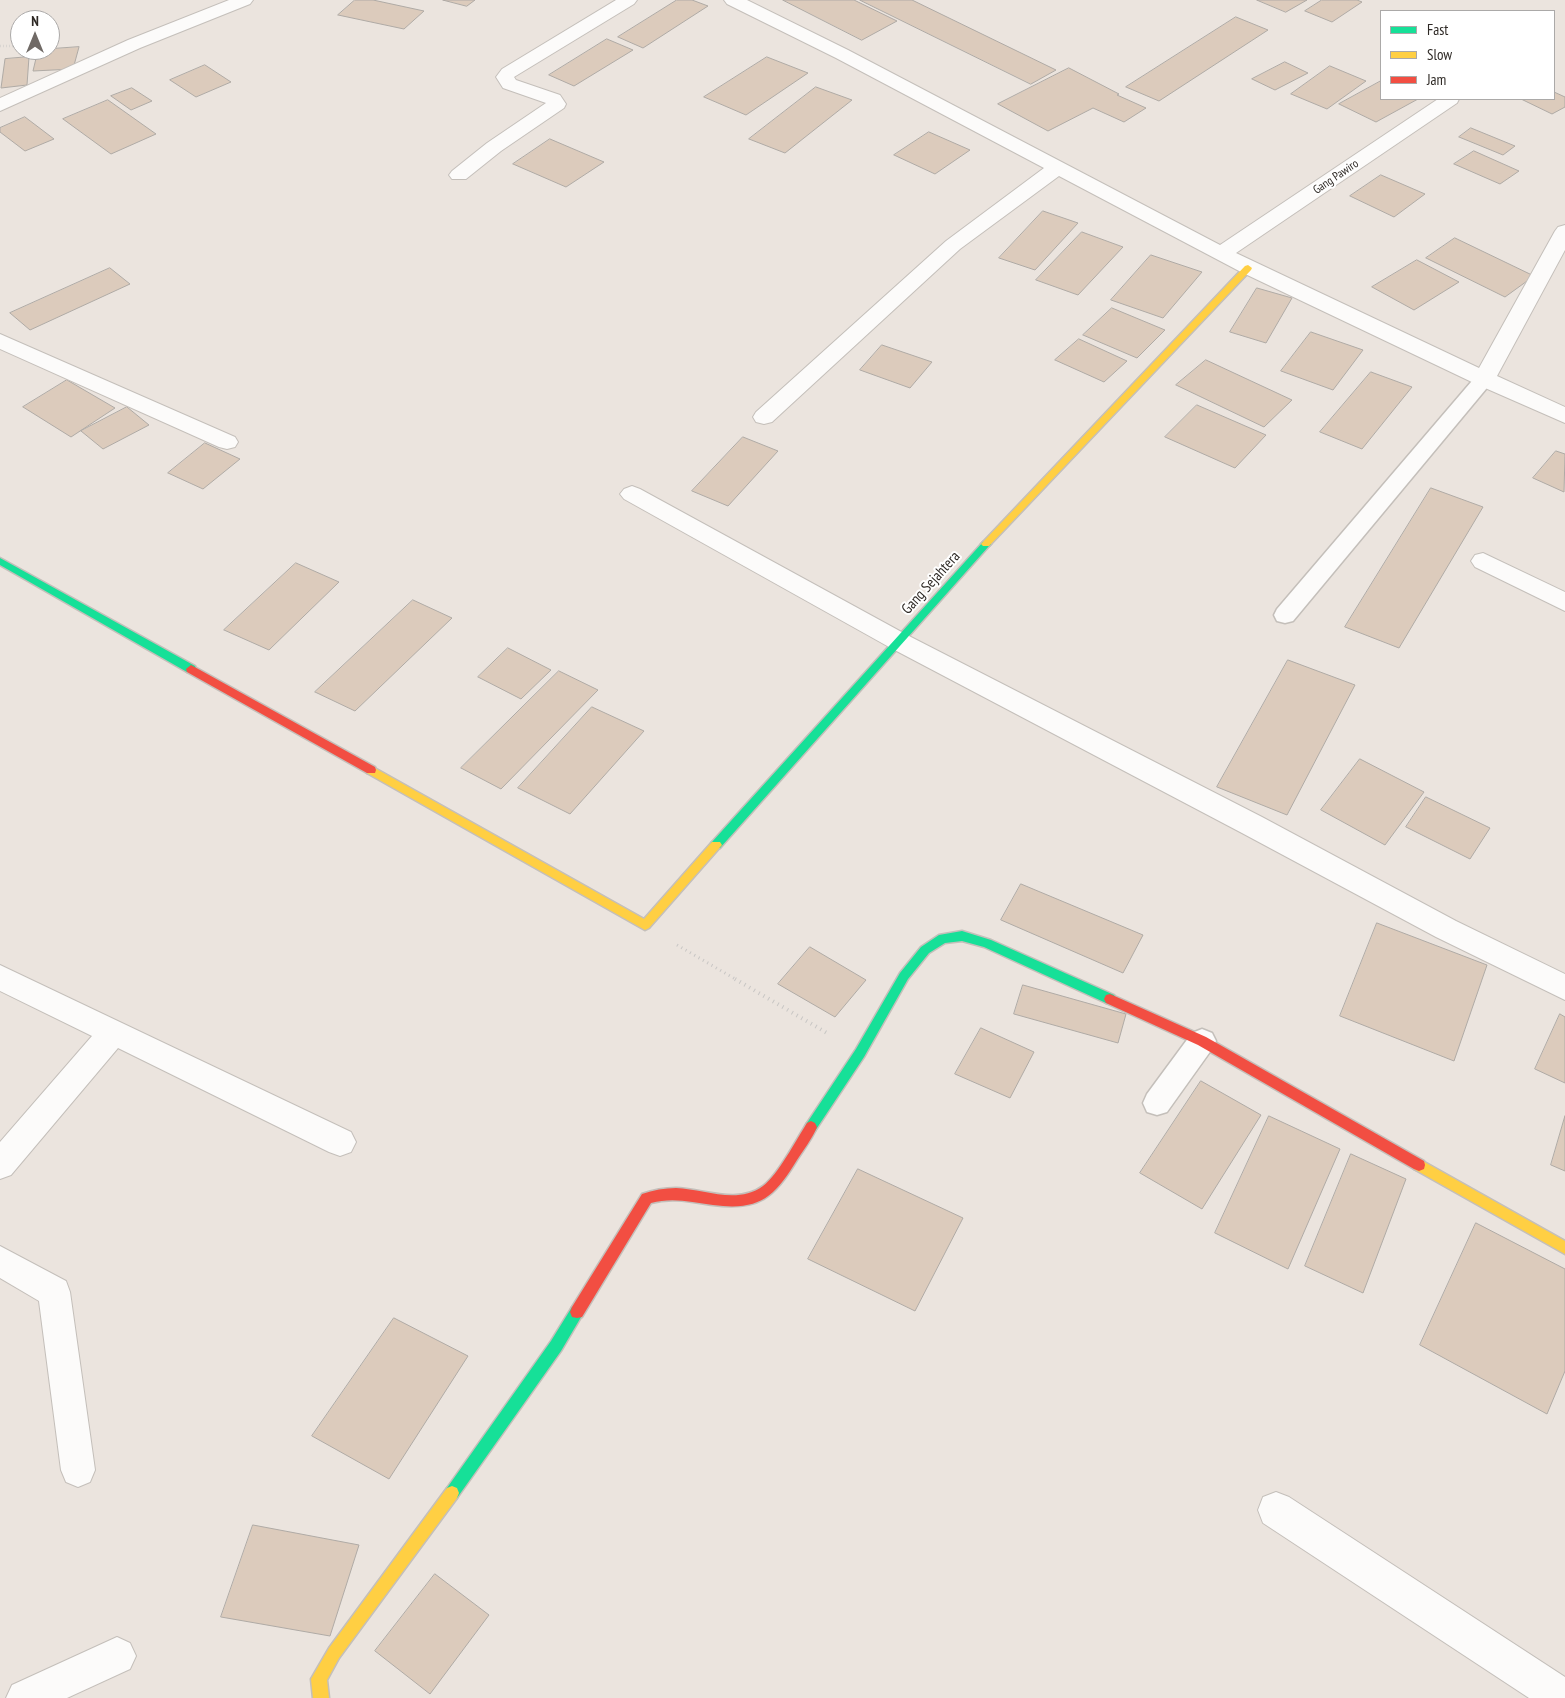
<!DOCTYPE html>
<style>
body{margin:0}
#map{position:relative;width:1565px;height:1698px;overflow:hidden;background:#ebe4de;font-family:"PT Sans Narrow",sans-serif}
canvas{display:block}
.legend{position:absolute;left:1380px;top:10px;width:175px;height:90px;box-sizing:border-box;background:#fff;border:1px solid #aba9a8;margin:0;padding:6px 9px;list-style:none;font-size:15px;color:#2e2925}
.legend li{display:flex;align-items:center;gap:10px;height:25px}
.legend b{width:25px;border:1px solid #aba9a8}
.north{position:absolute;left:10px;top:10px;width:50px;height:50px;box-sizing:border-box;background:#fff;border:1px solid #aba9a8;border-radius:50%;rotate:0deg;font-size:14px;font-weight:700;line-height:20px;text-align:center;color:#2e2925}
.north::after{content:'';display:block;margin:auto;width:18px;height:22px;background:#706a66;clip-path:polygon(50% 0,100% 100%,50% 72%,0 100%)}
</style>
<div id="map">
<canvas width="1565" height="1698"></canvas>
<ul class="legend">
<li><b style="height:6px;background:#16e098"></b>Fast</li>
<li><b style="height:6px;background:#ffcf43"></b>Slow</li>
<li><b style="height:6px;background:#f24e42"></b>Jam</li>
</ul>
<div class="north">N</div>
</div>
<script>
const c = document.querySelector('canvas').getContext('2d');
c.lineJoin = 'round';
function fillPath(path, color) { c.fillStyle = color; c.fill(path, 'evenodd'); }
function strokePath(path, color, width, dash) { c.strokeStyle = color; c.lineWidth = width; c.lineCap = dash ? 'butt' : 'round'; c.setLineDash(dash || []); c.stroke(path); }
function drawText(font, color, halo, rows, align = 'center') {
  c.font = font + ' "PT Sans Narrow",sans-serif'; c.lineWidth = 4; c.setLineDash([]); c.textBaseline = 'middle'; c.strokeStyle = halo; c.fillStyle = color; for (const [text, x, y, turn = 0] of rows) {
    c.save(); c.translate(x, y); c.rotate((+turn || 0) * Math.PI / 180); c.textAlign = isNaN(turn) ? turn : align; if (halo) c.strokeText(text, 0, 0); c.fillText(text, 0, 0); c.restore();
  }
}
const building = new Path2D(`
 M 355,0 L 373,0 L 424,11 L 404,29 L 338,15 Z
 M 443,0 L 475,0 L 467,6 Z
 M 677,0 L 692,0 L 708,6 L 643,48 L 618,37 Z
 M 783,0 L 854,0 L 897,21 L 862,40 Z
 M 860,0 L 912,0 L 1056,70 L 1031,84 Z
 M 1257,0 L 1307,0 L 1286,12 Z
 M 1322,0 L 1357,0 L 1362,2 L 1332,22 L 1305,11 Z
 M 1236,17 L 1268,30 L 1159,101 L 1126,87 Z
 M 607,39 L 633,50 L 574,86 L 549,75 Z
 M 79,47 L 73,69 L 33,71 L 38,50 Z
 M 29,57 L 27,85 L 1,88 L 5,59 Z
 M 767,57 L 808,73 L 746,115 L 704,97 Z
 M 1285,62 L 1308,73 L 1275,90 L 1252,79 Z
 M 205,65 L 231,82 L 196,97 L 170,80 Z
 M 1330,66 L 1366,81 L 1327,109 L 1291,94 Z
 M 1069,68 L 1119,94 L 1117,95 L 1146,108 L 1124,122 L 1093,108 L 1048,131 L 998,104 Z
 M 1381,81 L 1381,99 L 1418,99 L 1376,122 L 1339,104 Z
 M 816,87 L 852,100 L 785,153 L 749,139 Z
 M 132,88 L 152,101 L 131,110 L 111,96 Z
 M 1554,92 L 1565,97 L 1565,107 L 1552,114 L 1521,99 L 1554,99 Z
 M 108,100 L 156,134 L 111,154 L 63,119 Z
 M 25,117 L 54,139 L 25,151 L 0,132 L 0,128 Z
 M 1471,128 L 1515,146 L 1503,155 L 1459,137 Z
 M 929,132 L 970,150 L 935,174 L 894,155 Z
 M 550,139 L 604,162 L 566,187 L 513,164 Z
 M 1474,151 L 1519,171 L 1500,184 L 1454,164 Z
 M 1381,175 L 1425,194 L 1394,217 L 1350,196 Z
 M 1043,211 L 1078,223 L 1035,270 L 999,258 Z
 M 1082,232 L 1123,247 L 1078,295 L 1036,280 Z
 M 1455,238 L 1534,276 L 1505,297 L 1426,258 Z
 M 1151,255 L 1202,272 L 1163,318 L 1111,300 Z
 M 1417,260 L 1459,282 L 1414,310 L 1372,287 Z
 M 110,268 L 130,284 L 30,330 L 10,313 Z
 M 1257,288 L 1292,298 L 1266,343 L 1230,332 Z
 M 1112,308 L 1165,330 L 1137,358 L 1083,335 Z
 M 1311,332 L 1363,350 L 1333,390 L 1281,371 Z
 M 1079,339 L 1127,361 L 1104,382 L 1055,360 Z
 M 882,345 L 932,362 L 910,388 L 860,370 Z
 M 1206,360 L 1292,400 L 1264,427 L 1176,385 Z
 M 1371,372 L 1412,387 L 1362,449 L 1320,432 Z
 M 67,380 L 115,408 L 71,437 L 23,407 Z
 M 1197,405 L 1266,435 L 1235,468 L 1165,437 Z
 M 127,407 L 149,425 L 103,449 L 81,431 Z
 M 743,437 L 778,451 L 728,506 L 692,491 Z
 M 205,443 L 240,459 L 203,489 L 168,473 Z
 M 1556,451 L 1565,454 L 1564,492 L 1533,478 Z
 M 1431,488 L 1483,507 L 1399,648 L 1345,627 Z
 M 296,563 L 339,582 L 269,650 L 224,630 Z
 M 413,600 L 452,618 L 355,711 L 315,692 Z
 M 508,648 L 551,670 L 521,699 L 478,677 Z
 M 1288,660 L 1355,685 L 1287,815 L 1217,787 Z
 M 559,671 L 598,690 L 501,789 L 461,768 Z
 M 592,707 L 644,731 L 570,814 L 518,788 Z
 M 1360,759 L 1424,792 L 1385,845 L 1321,810 Z
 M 1426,797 L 1490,828 L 1470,859 L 1406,827 Z
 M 1021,884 L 1143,935 L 1123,973 L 1001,920 Z
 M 1377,923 L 1487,965 L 1454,1061 L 1340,1016 Z
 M 810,947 L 866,980 L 835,1017 L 778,984 Z
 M 1023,985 L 1126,1014 L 1118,1043 L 1014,1014 Z
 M 1560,1014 L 1565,1017 L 1565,1083 L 1535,1069 Z
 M 981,1028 L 1034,1052 L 1010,1098 L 955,1074 Z
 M 1201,1081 L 1261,1115 L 1202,1209 L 1140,1173 Z
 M 1269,1116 L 1340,1149 L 1288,1269 L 1215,1233 Z
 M 1565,1116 L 1565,1171 L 1551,1165 Z
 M 1351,1154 L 1406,1179 L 1363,1293 L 1305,1266 Z
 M 858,1169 L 963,1218 L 915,1311 L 808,1259 Z
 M 1476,1223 L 1565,1269 L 1565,1371 L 1547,1414 L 1420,1345 Z
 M 394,1318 L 468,1356 L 389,1479 L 312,1436 Z
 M 253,1525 L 359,1545 L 330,1636 L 221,1617 Z
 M 435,1574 L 489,1615 L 430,1694 L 375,1651 Z`);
const pathFar2 = new Path2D(`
 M 0,46 L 20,46`);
const pathFar1 = new Path2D(`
 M 677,945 L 737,980`);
const path = new Path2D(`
 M 735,979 L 827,1033`);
const lane = new Path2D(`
 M 1484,373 L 1491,375 L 1494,379 L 1491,383 L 1293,621 L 1285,623 L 1277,621 L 1274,615 L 1277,609 L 1477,375 Z
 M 1202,1029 L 1212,1033 L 1216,1041 L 1212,1049 L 1167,1112 L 1157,1115 L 1147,1112 L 1143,1103 L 1147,1094 L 1192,1033 Z`);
const street = new Path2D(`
 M 229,0 L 253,0 L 250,4 L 140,48 L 0,111 L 0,98 L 128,40 Z
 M 616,0 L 637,0 L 634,4 L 514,77 L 516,80 L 560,95 L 566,104 L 564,108 L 501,151 L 466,179 L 452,179 L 449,175 L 452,171 L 487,143 L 546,103 L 503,88 L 496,77 L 502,69 Z
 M 724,0 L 747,0 L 848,50 L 1220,245 L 1438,99 L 1459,99 L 1457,103 L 1236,253 L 1479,368 L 1555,231 L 1558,227 L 1565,225 L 1565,250 L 1497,376 L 1565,407 L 1565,423 L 1476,384 L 1241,272 L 1059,176 L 960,249 L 772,422 L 764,424 L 756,422 L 753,417 L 756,412 L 946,241 L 1044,168 L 836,58 L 727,4 Z
 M 0,334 L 235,437 L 238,442 L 235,447 L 227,449 L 219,447 L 0,349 Z
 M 632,486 L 640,489 L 907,635 L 1262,817 L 1456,921 L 1565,974 L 1565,1000 L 1436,937 L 1242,833 L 889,647 L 624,499 L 620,494 L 624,489 Z
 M 1483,553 L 1565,592 L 1565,611 L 1475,567 L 1471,561 L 1475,555 Z
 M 0,965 L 351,1132 L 356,1142 L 351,1152 L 340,1156 L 329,1152 L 118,1048 L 11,1175 L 0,1179 L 0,1142 L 92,1036 L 0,991 Z
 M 0,1246 L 66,1281 L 70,1292 L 95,1470 L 90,1482 L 78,1487 L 66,1482 L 61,1470 L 39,1301 L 0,1278 Z
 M 1276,1492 L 1289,1497 L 1565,1677 L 1565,1698 L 1529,1698 L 1263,1523 L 1258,1510 L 1263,1497 Z
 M 117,1637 L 130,1643 L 136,1656 L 130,1669 L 67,1698 L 6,1698 L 12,1685 Z`);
const fast = new Path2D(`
 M 986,541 L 989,542 L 991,544 L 989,546 L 720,848 L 712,848 L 710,845 L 712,842 L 983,542 Z
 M 0,558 L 195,666 L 196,669 L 195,672 L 187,672 L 0,565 Z
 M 962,931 L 991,940 L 1114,995 L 1116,999 L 1114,1003 L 1110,1004 L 1106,1003 L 984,947 L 962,941 L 945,943 L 929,953 L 908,979 L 864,1057 L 815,1131 L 811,1133 L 807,1131 L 805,1127 L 807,1123 L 856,1049 L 900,973 L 921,947 L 939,935 Z
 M 577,1306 L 582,1307 L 584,1312 L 561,1351 L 457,1498 L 452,1500 L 447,1498 L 445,1493 L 447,1488 L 551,1341 L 572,1307 Z`);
const slow = new Path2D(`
 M 1248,265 L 1252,268 L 1251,270 L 989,546 L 983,546 L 981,544 L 983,542 L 1245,266 Z
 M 371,766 L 644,919 L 712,842 L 720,842 L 722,845 L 649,928 L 645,930 L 367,773 L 366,770 Z
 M 1419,1159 L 1565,1241 L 1565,1254 L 1414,1169 L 1413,1165 L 1414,1161 Z
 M 452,1486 L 457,1488 L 459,1493 L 457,1498 L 339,1658 L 327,1680 L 329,1698 L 313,1698 L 311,1679 L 329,1648 L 447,1488 Z`);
const jam = new Path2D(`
 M 191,665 L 375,767 L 376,770 L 375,773 L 367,773 L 187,672 L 186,669 Z
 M 1110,994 L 1206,1037 L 1424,1161 L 1425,1165 L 1424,1169 L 1419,1171 L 1414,1169 L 1198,1045 L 1106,1003 L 1104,999 L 1106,995 Z
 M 811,1121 L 815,1123 L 817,1127 C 812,1139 804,1149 797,1160 C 774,1198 759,1211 713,1205 C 692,1202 672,1197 651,1203 L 582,1317 L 577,1318 L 572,1317 L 570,1312 L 572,1307 L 642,1194 C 653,1190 665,1188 676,1188 C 704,1189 737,1205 763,1186 C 778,1175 796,1140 807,1123 Z`);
const farStreetnames = [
 ["Gang Pawiro",1336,177,-34]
];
const streetNames = [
 ["Gang Sejahtera",931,583,-48]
];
fillPath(building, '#dccbbc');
strokePath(building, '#afaaa5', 1);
strokePath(lane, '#c4bfba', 3);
strokePath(street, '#c4bfba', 2);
strokePath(fast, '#c4bfba', 3);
strokePath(slow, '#c4bfba', 3);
strokePath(jam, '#c4bfba', 3);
strokePath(pathFar2, '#c8c6c4', 2.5, [0.5, 2.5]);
strokePath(pathFar1, '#c8c6c4', 3, [1, 4]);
strokePath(path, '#c8c6c4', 4, [1, 4.5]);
fillPath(lane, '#fcfbfa');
fillPath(street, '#fcfbfa');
fillPath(fast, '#16e098');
fillPath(slow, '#ffcf43');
fillPath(jam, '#f24e42');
drawText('12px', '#2e2925', '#fff', farStreetnames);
drawText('15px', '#2e2925', '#fff', streetNames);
</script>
